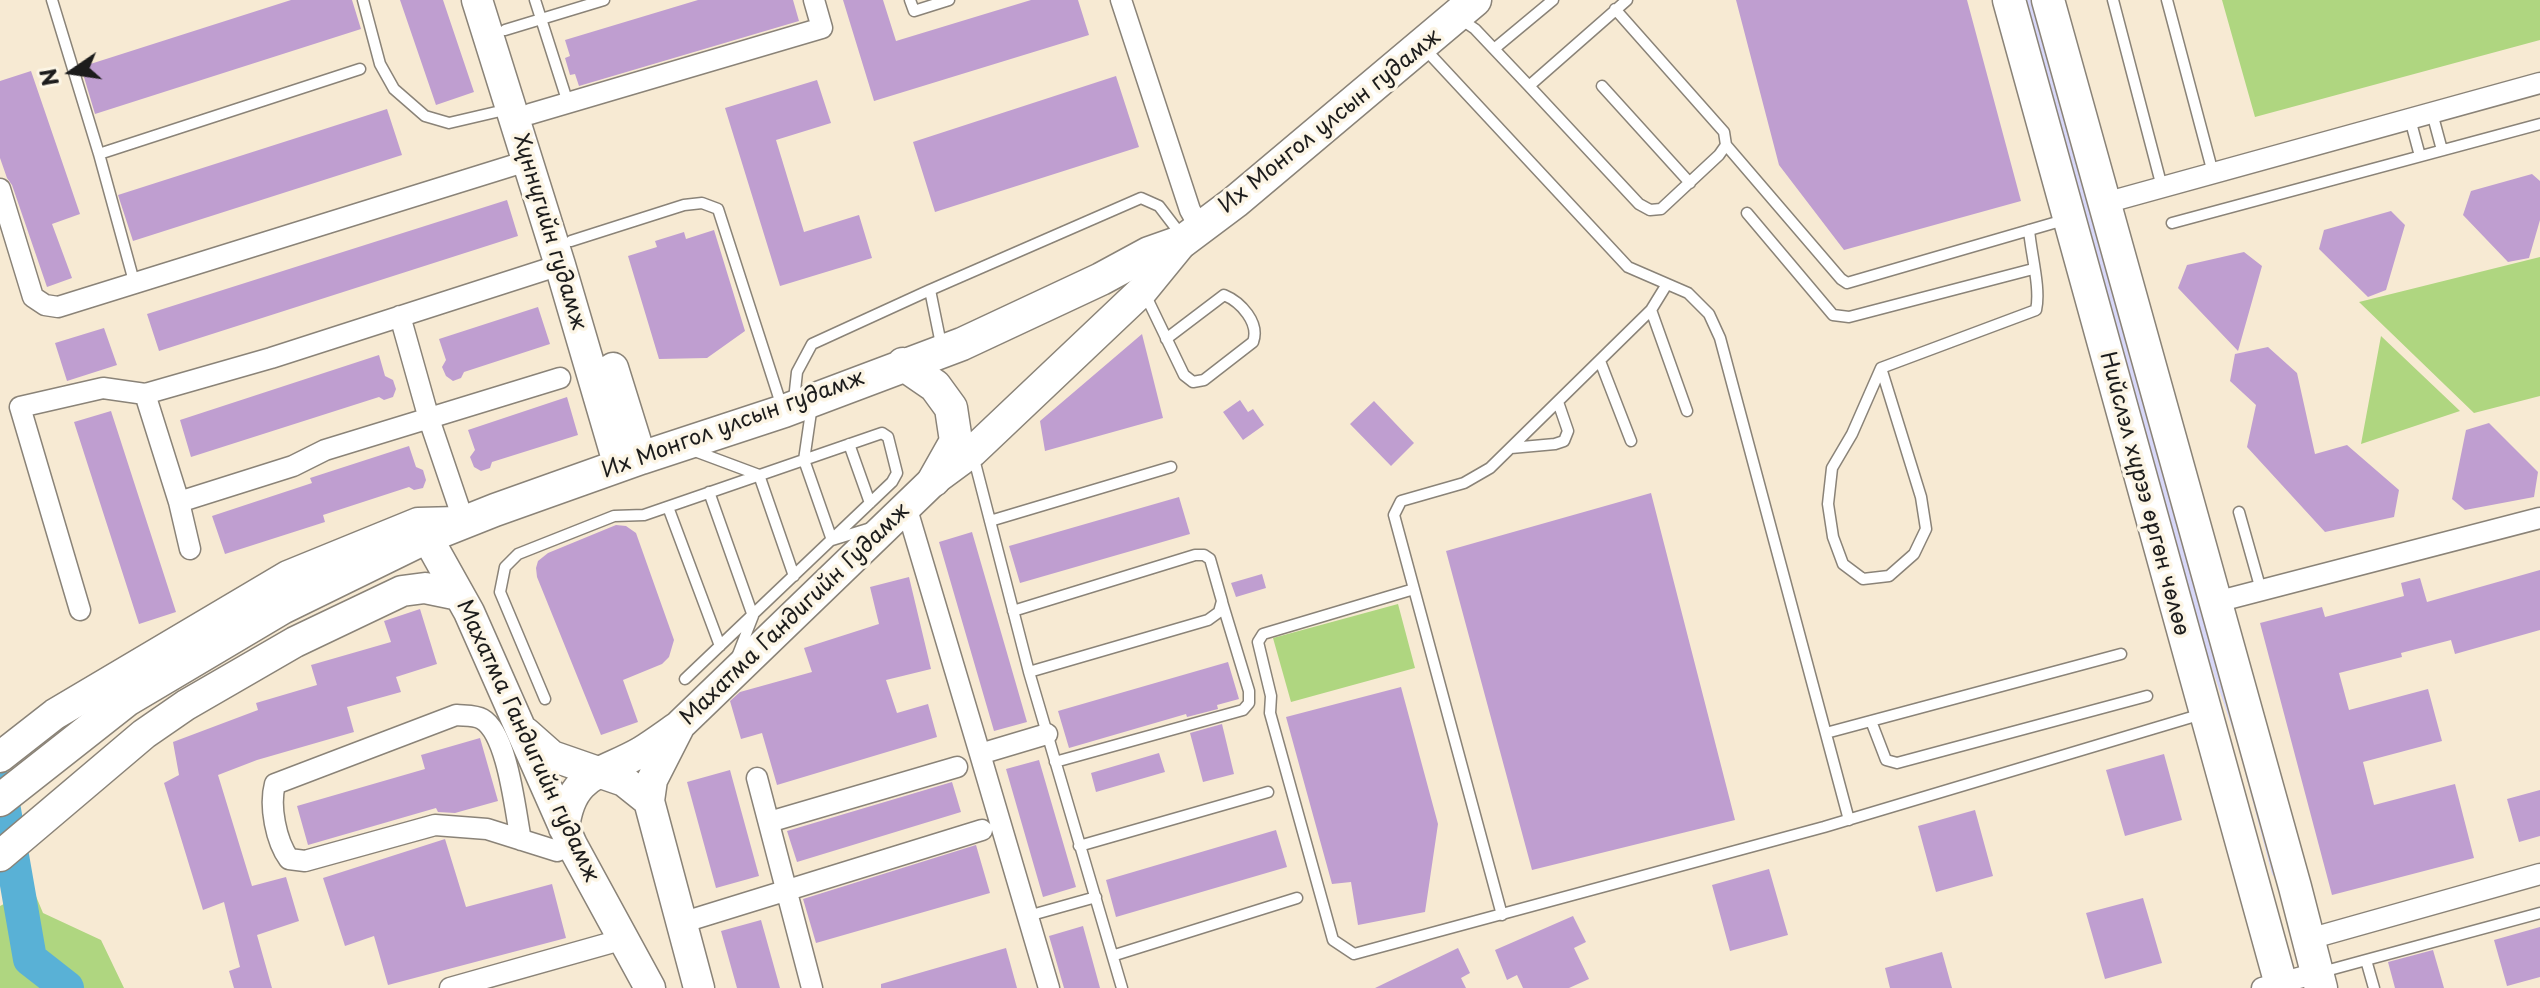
<!DOCTYPE html>
<meta charset="utf-8">
<style>
body{margin:0}
#map{position:relative;width:2540px;height:988px;overflow:hidden;background:#f7ead3;font-family:"Playpen Sans",sans-serif}
canvas{display:block}
.north{position:absolute;left:32px;top:32px;width:80px;height:80px;-webkit-text-stroke:6px #fcf5e5;paint-order:stroke;rotate:257deg;font-size:22px;font-weight:700;line-height:32px;text-align:center;color:#1c1c1c}
.north::after{content:'';display:block;margin:auto;width:28px;height:36px;background:#1c1c1c;clip-path:polygon(50% 0,100% 100%,50% 72%,0 100%)}
</style>
<div id="map">
<canvas width="2540" height="988"></canvas>
<div class="north">N</div>
</div>
<script>
const c = document.querySelector('canvas').getContext('2d');
c.lineJoin = 'round';
function fillPath(path, color) { c.fillStyle = color; c.fill(path, 'evenodd'); }
function strokePath(path, color, width, dash) { c.strokeStyle = color; c.lineWidth = width; c.lineCap = dash ? 'butt' : 'round'; c.setLineDash(dash || []); c.stroke(path); }
function drawText(font, color, halo, rows, align = 'center') {
  c.font = font + ' "Playpen Sans",sans-serif'; c.lineWidth = 7; c.setLineDash([]); c.textBaseline = 'middle'; c.strokeStyle = halo; c.fillStyle = color; for (const [text, x, y, turn = 0] of rows) {
    c.save(); c.translate(x, y); c.rotate((+turn || 0) * Math.PI / 180); c.textAlign = isNaN(turn) ? turn : align; if (halo) c.strokeText(text, 0, 0); c.fillText(text, 0, 0); c.restore();
  }
}
const built = new Path2D(`
 M 2021,0 L 2037,0 L 2277,881 L 2272,874 L 2237,742 L 2173,554 Z`);
const green = new Path2D(`
 M 2222,0 L 2540,0 L 2540,40 L 2255,117 Z
 M 2540,257 L 2540,396 L 2474,413 L 2359,302 Z
 M 2381,336 L 2460,411 L 2361,444 Z
 M 1398,604 L 1415,668 L 1291,702 L 1273,638 Z
 M 33,889 L 43,913 L 101,940 L 124,988 L 0,988 L 0,906 Z`);
const river = new Path2D(`
 M 0,787 L 30,959 L 67,988`);
const building = new Path2D(`
 M 291,0 L 352,0 L 361,29 L 95,114 L 81,67 Z
 M 400,0 L 443,0 L 474,92 L 436,105 Z
 M 698,0 L 793,0 L 799,21 L 579,86 L 575,74 L 570,75 L 565,58 L 570,56 L 565,40 Z
 M 843,0 L 883,0 L 896,41 L 1031,0 L 1078,0 L 1089,35 L 874,101 Z
 M 1736,0 L 1967,0 L 2021,201 L 1844,250 L 1779,165 Z
 M 31,71 L 80,214 L 52,224 L 72,278 L 47,287 L 12,185 L 7,178 L 0,158 L 0,81 Z
 M 1116,76 L 1139,147 L 935,212 L 913,142 Z
 M 817,80 L 831,123 L 776,140 L 804,232 L 859,215 L 872,258 L 780,286 L 725,108 Z
 M 387,109 L 402,155 L 133,241 L 118,195 Z
 M 2532,174 L 2540,181 L 2540,220 L 2529,258 L 2508,262 L 2463,215 L 2471,191 Z
 M 507,200 L 518,236 L 159,351 L 147,314 Z
 M 2391,211 L 2405,225 L 2386,290 L 2368,297 L 2319,249 L 2324,230 Z
 M 714,230 L 745,331 L 707,358 L 659,359 L 628,256 L 657,247 L 655,241 L 684,232 L 686,239 Z
 M 2244,252 L 2262,266 L 2238,351 L 2178,288 L 2187,265 Z
 M 538,307 L 550,344 L 464,372 L 461,378 L 453,381 L 446,376 L 442,367 L 446,360 L 439,339 Z
 M 104,328 L 117,365 L 67,381 L 55,343 Z
 M 1142,334 L 1163,418 L 1045,451 L 1040,421 Z
 M 2268,347 L 2297,373 L 2315,454 L 2347,445 L 2399,490 L 2394,517 L 2325,532 L 2247,447 L 2256,405 L 2230,381 L 2235,354 Z
 M 379,355 L 385,376 L 393,380 L 396,389 L 393,397 L 384,400 L 379,397 L 191,457 L 180,420 Z
 M 567,397 L 578,435 L 492,462 L 490,468 L 481,471 L 474,467 L 470,457 L 475,450 L 468,430 Z
 M 1240,400 L 1248,412 L 1253,409 L 1264,425 L 1243,440 L 1223,412 Z
 M 1374,401 L 1414,443 L 1391,466 L 1350,424 Z
 M 111,411 L 176,612 L 139,624 L 74,422 Z
 M 2489,423 L 2538,472 L 2534,497 L 2465,510 L 2452,499 L 2466,430 Z
 M 409,446 L 416,467 L 423,470 L 426,480 L 423,488 L 414,490 L 409,487 L 323,515 L 325,522 L 225,554 L 212,516 L 312,483 L 310,478 Z
 M 1651,493 L 1735,820 L 1532,870 L 1446,551 Z
 M 1179,497 L 1190,534 L 1020,583 L 1009,546 Z
 M 616,525 L 626,526 L 636,533 L 674,640 L 669,657 L 662,664 L 623,680 L 638,722 L 601,735 L 537,577 L 536,568 L 538,561 L 548,553 Z
 M 972,532 L 1027,722 L 994,731 L 939,542 Z
 M 2540,570 L 2540,630 L 2455,654 L 2451,640 L 2401,653 L 2402,657 L 2339,673 L 2349,710 L 2428,689 L 2442,741 L 2363,762 L 2374,805 L 2455,784 L 2474,858 L 2332,895 L 2260,623 L 2322,607 L 2325,617 L 2404,596 L 2401,583 L 2420,578 L 2427,602 Z
 M 1262,574 L 1266,588 L 1236,597 L 1231,583 Z
 M 909,577 L 931,669 L 886,680 L 897,713 L 928,704 L 937,737 L 777,785 L 762,733 L 741,739 L 730,701 L 740,692 L 812,672 L 804,648 L 879,624 L 870,587 Z
 M 420,609 L 437,664 L 396,677 L 401,692 L 347,707 L 354,732 L 257,760 L 218,775 L 252,886 L 286,877 L 299,921 L 257,935 L 272,988 L 234,988 L 229,971 L 240,967 L 224,902 L 203,910 L 164,783 L 179,775 L 173,742 L 258,710 L 256,703 L 317,685 L 311,665 L 391,642 L 384,621 Z
 M 1228,662 L 1239,699 L 1217,705 L 1218,709 L 1187,717 L 1186,714 L 1069,748 L 1058,711 Z
 M 1401,687 L 1438,824 L 1425,912 L 1358,925 L 1351,882 L 1332,884 L 1286,717 Z
 M 1222,724 L 1234,774 L 1203,782 L 1190,733 Z
 M 480,738 L 498,801 L 455,813 L 438,812 L 436,808 L 308,845 L 297,806 L 425,769 L 421,755 Z
 M 1159,753 L 1165,772 L 1096,792 L 1091,773 Z
 M 2164,754 L 2182,820 L 2125,836 L 2106,770 Z
 M 1039,760 L 1076,887 L 1043,897 L 1006,769 Z
 M 730,770 L 759,876 L 716,888 L 687,782 Z
 M 952,782 L 961,812 L 797,862 L 787,831 Z
 M 2540,790 L 2540,836 L 2519,842 L 2507,799 Z
 M 1975,810 L 1993,876 L 1936,892 L 1918,826 Z
 M 1276,830 L 1287,867 L 1116,917 L 1106,880 Z
 M 445,839 L 466,907 L 552,884 L 566,938 L 388,985 L 374,936 L 345,946 L 323,878 Z
 M 976,845 L 990,893 L 816,943 L 803,899 Z
 M 1769,869 L 1788,935 L 1730,951 L 1712,885 Z
 M 2143,898 L 2162,963 L 2105,979 L 2086,913 Z
 M 1573,916 L 1586,942 L 1574,948 L 1589,979 L 1569,988 L 1523,988 L 1517,975 L 1507,980 L 1495,950 Z
 M 761,920 L 780,988 L 737,988 L 721,931 Z
 M 1083,926 L 1100,988 L 1064,988 L 1049,936 Z
 M 2540,927 L 2540,977 L 2507,986 L 2494,940 Z
 M 1006,948 L 1017,988 L 881,988 L 881,984 Z
 M 1458,948 L 1470,973 L 1461,978 L 1466,988 L 1375,988 Z
 M 2433,950 L 2444,988 L 2395,988 L 2388,962 Z
 M 1942,952 L 1952,988 L 1890,988 L 1885,968 Z`);
const lane = new Path2D(`
 M 52,0 L 99,154 L 135,285
 M 363,0 L 380,64 L 394,89 L 425,116 L 449,123 L 509,109
 M 535,0 L 568,103
 M 910,0 L 914,11 L 949,0
 M 2113,0 L 2162,187
 M 2167,0 L 2213,173
 M 1459,18 L 1475,29 L 1529,86 L 1627,0
 M 505,30 L 604,0
 M 1425,49 L 1628,267 L 1688,293 L 1709,314 L 1720,338 L 1849,820
 M 1494,49 L 1553,0
 M 1529,86 L 1639,204 L 1650,210 L 1661,209 L 1719,155 L 1726,145 L 1724,132 L 1615,9
 M 1602,86 L 1690,183
 M 2432,113 L 2442,150
 M 2410,119 L 2420,156
 M 1726,145 L 1841,279 L 1847,283 L 2064,220
 M 99,154 L 360,69
 M 1747,213 L 1833,315 L 1849,317 L 2033,269
 M 2172,223 L 2540,124
 M 571,241 L 684,205 L 702,203 L 718,209 L 782,407
 M 1144,292 L 1184,375 L 1193,382 L 1204,380 L 1253,342 C 1260,323 1241,302 1224,295 L 1166,339
 M 1651,310 L 1687,411
 M 942,349 L 930,290 L 1141,198 L 1159,206 L 1182,236
 M 1600,361 L 1631,441
 M 1881,368 L 1921,497 L 1926,529 L 1914,554 L 1889,576 L 1863,579 L 1843,564 L 1833,537 L 1828,504 L 1832,468 L 1852,434 L 1881,368 L 2036,310 C 2041,289 2031,254 2029,230
 M 794,400 L 797,372 L 812,344 L 930,290
 M 812,405 L 804,460 L 832,540 L 871,528
 M 849,444 L 870,503
 M 1511,448 L 1555,444 L 1564,441 L 1568,431 L 1558,402
 M 692,450 L 759,475 L 794,576
 M 973,455 L 1029,672 L 1122,988
 M 709,492 L 753,616 L 737,657
 M 668,507 L 720,646
 M 2239,512 L 2261,590
 M 990,521 L 1171,467
 M 1414,589 L 1394,515 L 1401,501 L 1464,483 L 1490,468 L 1651,310 L 1667,284
 M 1013,611 L 1195,555 L 1204,555 L 1210,559 L 1222,601 L 1219,612 L 1208,620 L 1029,672
 M 545,699 L 500,592 L 505,567 L 518,554 L 614,516 L 644,515 L 882,433 L 888,437 L 897,473 L 892,482 L 685,679
 M 1871,721 L 1886,760 L 1897,763 L 2147,696
 M 1826,733 L 2121,654
 M 1055,762 L 1243,710 L 1249,703 L 1249,691 L 1222,602
 M 1079,846 L 1268,792
 M 1502,915 L 1414,589 L 1263,634 L 1258,642 L 1271,696 L 1270,713 L 1333,940 L 1354,954 L 1824,827 L 2202,714
 M 1028,916 L 1096,897
 M 1115,955 L 1297,898
 M 2366,960 L 2540,913
 M 2322,972 L 2366,960 L 2374,988`);
const street = new Path2D(`
 M 1121,0 L 1190,210 L 1200,228
 M 530,114 L 822,28 L 814,0
 M 0,189 L 33,297 L 45,305 L 58,307 L 527,161
 M 2105,203 L 2540,83
 M 400,316 L 429,419 L 464,522
 M 145,394 L 179,502 L 190,549
 M 179,502 L 293,466 L 325,450 L 560,378
 M 906,506 L 980,754 L 1047,734
 M 2216,602 L 2540,518
 M 80,610 L 20,407 L 103,388 L 145,394 L 271,358 L 560,265
 M 980,754 L 1049,988
 M 757,778 L 812,988
 M 769,822 L 957,767
 M 521,840 C 515,811 508,734 482,719 C 475,715 464,716 456,715 L 275,784 C 269,806 276,841 289,859 L 305,861 L 435,825 L 487,829 L 557,851 L 572,845
 M 681,923 L 982,830
 M 2309,939 L 2540,874
 M 450,988 L 624,939
 M 2262,988 L 2317,973`);
const secondary = new Path2D(`
 M 477,0 L 560,265 L 619,466
 M 613,368 L 641,458
 M 427,537 L 469,612 L 572,845 L 650,988
 M 526,733 L 552,756 L 624,781 L 649,801
 M 0,757 L 55,714 L 288,576 L 418,523 L 458,522
 M 564,828 C 571,772 601,775 641,752 C 654,744 666,735 679,726
 M 0,856 L 144,734 L 186,705 L 295,642 L 402,591 L 425,588 L 459,595
 M 699,988 L 649,801 L 652,780 L 680,725 L 934,480 L 972,452 L 1143,290 L 1183,241`);
const primary = new Path2D(`
 M 2009,0 L 2282,988
 M 2048,0 L 2295,887 L 2321,988
 M 903,364 L 935,386 L 951,408 L 956,441 L 934,480
 M 0,800 L 127,700 L 282,608 L 427,537 L 495,510 L 641,458 L 784,411 L 962,344 L 1101,279 L 1149,253 L 1183,241 L 1235,202 L 1475,0`);
const streetNames = [
 ["Их Монгол улсын гудамж",1330,122,-39],
 ["Хүннүгийн гудамж",549,232,73],
 ["Их Монгол улсын гудамж",733,425,-20],
 ["Нийслэл хүрээ өргөн чөлөө",2144,494,75],
 ["Махатма Гандигийн Гудамж",795,615,-44],
 ["Махатма Гандигийн гудамж",527,741,65]
];
fillPath(built, '#d7d7f8');
fillPath(green, '#afd680');
strokePath(river, '#59b1d6', 34);
fillPath(building, '#bf9ed0');
strokePath(lane, '#8a8378', 13);
strokePath(street, '#8a8378', 23);
strokePath(secondary, '#8a8378', 33);
strokePath(primary, '#8a8378', 35);
strokePath(lane, '#fff', 10);
strokePath(street, '#fff', 20);
strokePath(secondary, '#fff', 30);
strokePath(primary, '#fff', 32);
drawText('22px', '#1c1c1c', '#fcf5e5', streetNames);
</script>
